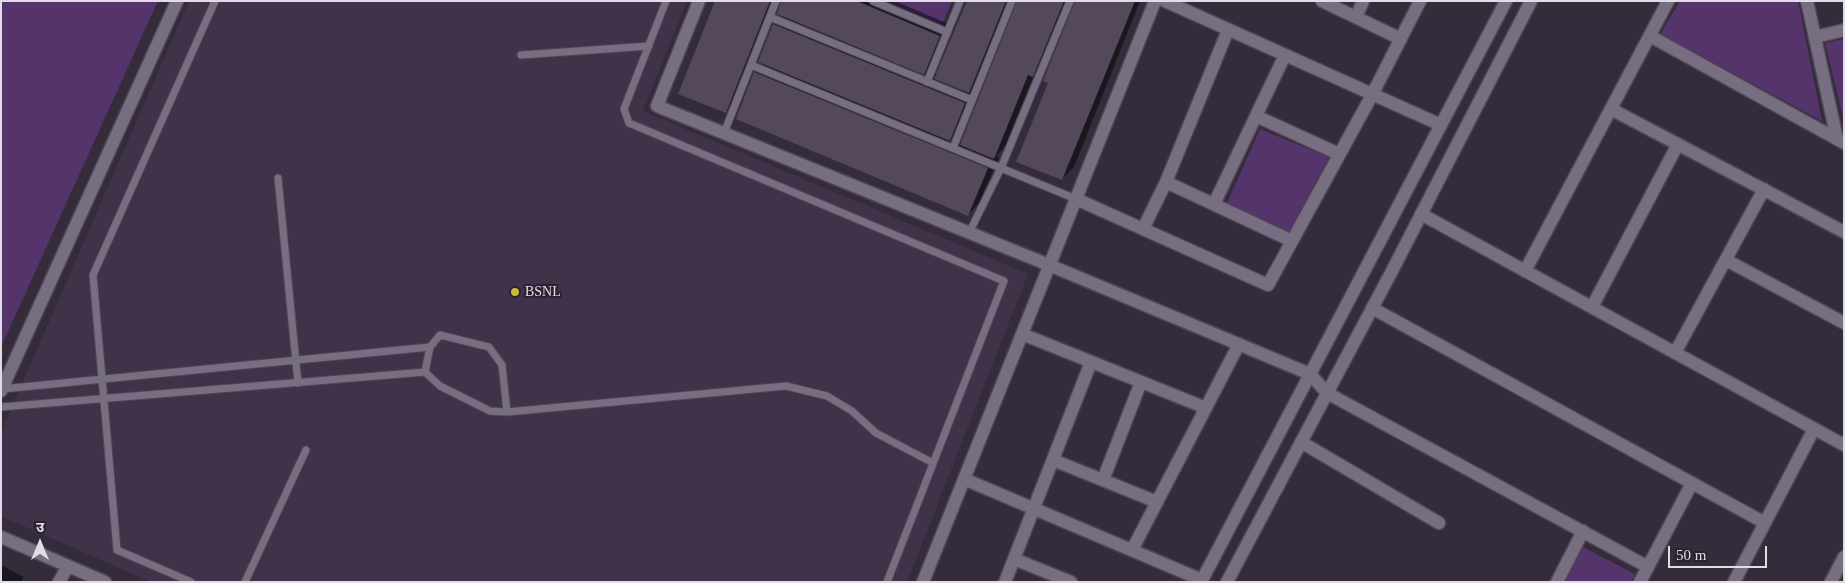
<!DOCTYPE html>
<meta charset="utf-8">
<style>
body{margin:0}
#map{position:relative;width:1845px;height:583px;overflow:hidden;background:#342b3b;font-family:"Times New Roman","Noto Sans Devanagari",serif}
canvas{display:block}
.frame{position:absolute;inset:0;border:2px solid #e2dce7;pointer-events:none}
.north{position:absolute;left:15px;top:518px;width:50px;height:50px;-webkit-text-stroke:4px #2a2131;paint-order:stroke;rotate:0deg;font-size:14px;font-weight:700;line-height:20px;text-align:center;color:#e2dce7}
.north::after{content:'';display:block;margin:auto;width:18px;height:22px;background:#e2dce7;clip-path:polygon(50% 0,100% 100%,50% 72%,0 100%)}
.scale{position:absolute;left:1668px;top:546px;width:99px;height:22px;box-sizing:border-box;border:2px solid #e2dce7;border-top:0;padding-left:6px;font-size:15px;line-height:18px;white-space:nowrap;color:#e2dce7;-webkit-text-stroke:4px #2a2131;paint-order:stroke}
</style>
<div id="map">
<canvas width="1845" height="583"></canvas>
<div class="frame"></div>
<div class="north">उ</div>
<div class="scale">50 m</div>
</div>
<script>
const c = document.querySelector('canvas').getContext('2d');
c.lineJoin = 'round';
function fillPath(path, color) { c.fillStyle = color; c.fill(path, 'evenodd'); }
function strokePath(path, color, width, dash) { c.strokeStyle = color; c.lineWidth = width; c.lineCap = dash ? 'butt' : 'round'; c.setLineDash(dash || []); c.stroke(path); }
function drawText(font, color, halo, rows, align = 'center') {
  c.font = font + ' "Times New Roman",serif'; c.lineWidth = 4; c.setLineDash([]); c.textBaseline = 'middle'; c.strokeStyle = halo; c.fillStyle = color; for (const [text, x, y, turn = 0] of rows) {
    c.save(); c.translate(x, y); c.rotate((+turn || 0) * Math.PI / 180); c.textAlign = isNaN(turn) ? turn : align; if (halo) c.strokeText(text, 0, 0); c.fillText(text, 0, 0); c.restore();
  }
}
const built = new Path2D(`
 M 189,1 L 687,1 L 643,111 L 1028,274 L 907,582 L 151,582 L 1,516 L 1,432 Z`);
const green = new Path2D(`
 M 1,1 L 158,1 L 1,347 Z
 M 882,1 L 952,1 L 942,25 Z
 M 1680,1 L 1798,1 L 1822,121 L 1660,34 Z
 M 1844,39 L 1844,121 L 1825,43 Z
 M 1260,129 L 1329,157 L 1289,232 L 1227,203 Z
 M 1583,547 L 1635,574 L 1631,582 L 1565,582 Z`);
const shadow = new Path2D(`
 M 717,1 L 776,1 L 737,100 L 726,112 Z
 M 782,1 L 895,1 L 951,25 L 935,62 L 926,71 L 937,75 L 968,1 L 1012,1 L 980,80 L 971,90 L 976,91 L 961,128 L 952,138 L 962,142 L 1018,1 L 1070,1 L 1044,64 L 1035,73 L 1005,146 L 996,156 L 999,157 L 979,203 L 968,214 L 755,73 L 764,63 L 774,25 L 783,15 Z
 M 1076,1 L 1140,1 L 1074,167 L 1062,179 L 1050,82 Z
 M 1,565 L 24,577 L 21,582 L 1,582 Z`);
const building = new Path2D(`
 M 715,1 L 770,1 L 726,113 L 678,94 Z
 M 781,1 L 857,1 L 940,36 L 924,75 L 777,14 Z
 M 967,1 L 1006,1 L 969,93 L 934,79 Z
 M 1017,1 L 1064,1 L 1033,77 L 1028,75 L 994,159 L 960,145 Z
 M 1075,1 L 1135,1 L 1062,180 L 1016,162 L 1048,83 L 1043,81 Z
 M 773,24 L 965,103 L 950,141 L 758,62 Z
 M 754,72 L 988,168 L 968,216 L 736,119 Z`);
const service = new Path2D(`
 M 666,1 L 624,109 L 629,123 L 1004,281 L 887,582
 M 873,1 L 947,32
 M 770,17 L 972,100
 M 521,55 L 649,46
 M 751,65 L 1076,199
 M 927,82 L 960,1
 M 724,133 L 776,1
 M 953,148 L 1012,1
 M 278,178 L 298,383
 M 969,233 L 1001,168 L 1070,1
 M 440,335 L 489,347 L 502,365 L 507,412 L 490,411 L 440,386 L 425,372 L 430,347 Z
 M 2,389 L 430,347
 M 1,407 L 425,372
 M 507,412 L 786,386 L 827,396 L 852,411 L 876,433 L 933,463
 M 191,582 L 117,550 L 93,275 L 215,1
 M 245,582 L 306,450`);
const minor = new Path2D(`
 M 699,1 L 657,106 L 1049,265 L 1310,374 L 1327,393 L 1648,567
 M 1165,1 L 1441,125
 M 1322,1 L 1401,39
 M 1807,1 L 1837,139
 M 1356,17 L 1363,1
 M 1650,36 L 1844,143
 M 1815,37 L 1844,30
 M 1611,109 L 1844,232
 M 1256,116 L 1339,154
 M 1166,182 L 1292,241
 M 1076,199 L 1268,285 L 1372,95 L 1420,1
 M 1214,204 L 1285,55
 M 1421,214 L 1844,445
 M 1143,229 L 1166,182 L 1228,30
 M 1726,260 L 1844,323
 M 1525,271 L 1668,1
 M 1592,307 L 1678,144
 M 1372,308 L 1765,523
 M 1022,334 L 1206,408
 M 1675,353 L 1764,189
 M 1,391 L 177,1
 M 1301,442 L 1439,523
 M 1053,460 L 1157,502
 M 964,479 L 1202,580
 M 1103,480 L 1141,382
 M 1132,550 L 1239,344
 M 1014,559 L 1071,582
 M 59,582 L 68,566
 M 923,582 L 1155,1
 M 1005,582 L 1091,362
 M 1557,582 L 1583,531
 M 1640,582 L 1692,483
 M 1734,582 L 1814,429
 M 1831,582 L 1844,557`);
const tertiary = new Path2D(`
 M 1,537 L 105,582
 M 1201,582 L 1506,1
 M 1227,582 L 1393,269 L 1531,1`);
const markers = [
 [515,292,5,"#cdb938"]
];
const poiNames = [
 ["BSNL",525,292]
];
fillPath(built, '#403349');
fillPath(green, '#55346b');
fillPath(shadow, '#0007');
fillPath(building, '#53495b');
strokePath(service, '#4f4755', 9);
strokePath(minor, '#4f4755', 15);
strokePath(tertiary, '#4f4755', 15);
strokePath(service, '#786e81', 7);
strokePath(minor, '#786e81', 12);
strokePath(tertiary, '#786e81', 12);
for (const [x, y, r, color] of markers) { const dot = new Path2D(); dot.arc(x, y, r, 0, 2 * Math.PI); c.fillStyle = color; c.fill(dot); strokePath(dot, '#2a2131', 2); }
drawText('14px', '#e2dce7', '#2a2131', poiNames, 'left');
</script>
